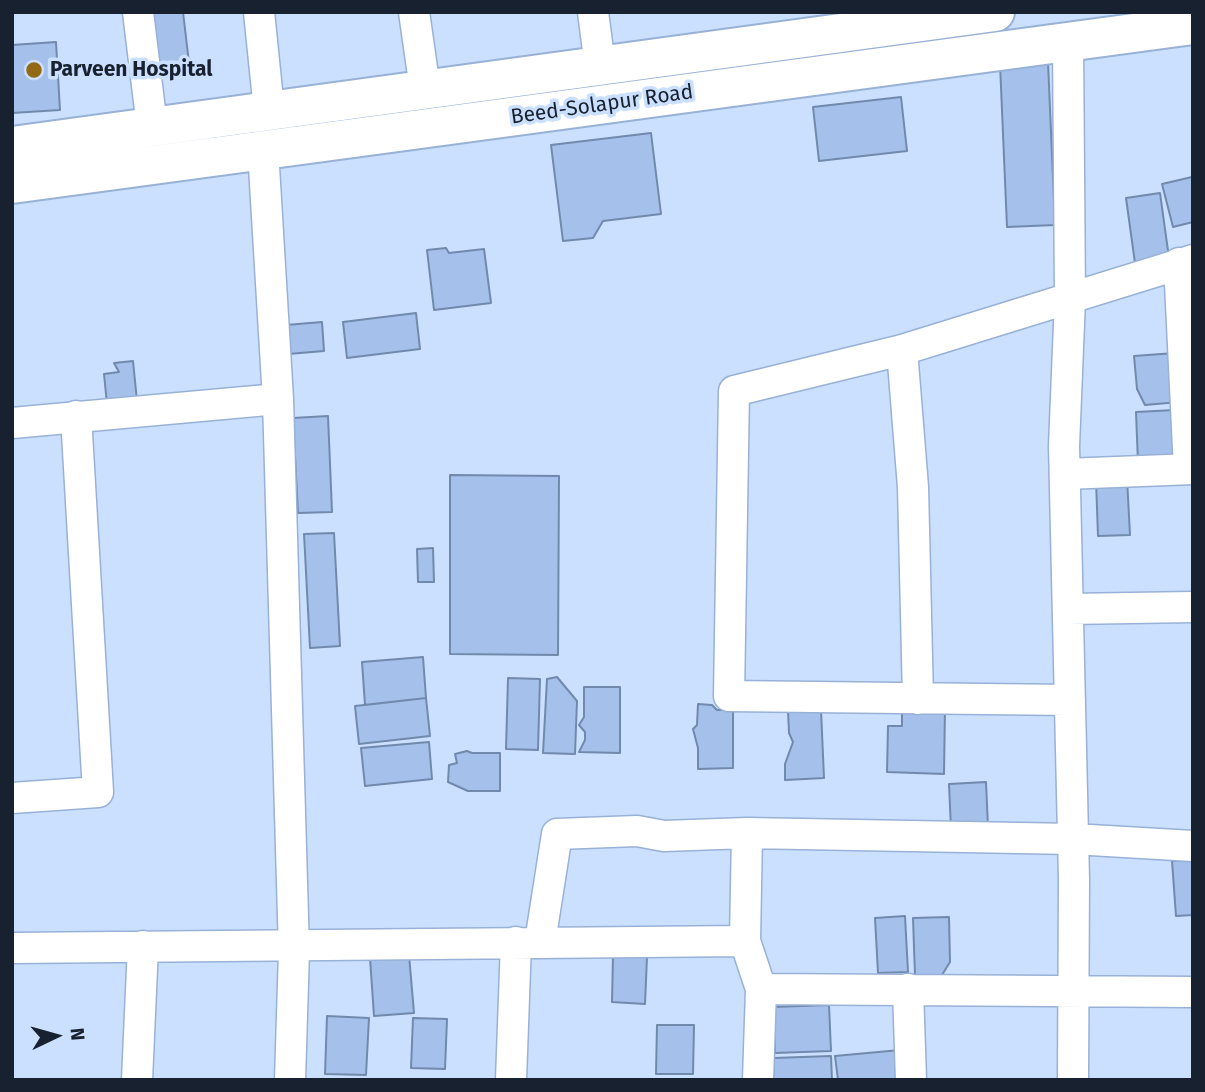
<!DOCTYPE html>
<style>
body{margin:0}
#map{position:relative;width:1205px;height:1092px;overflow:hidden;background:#cbe0ff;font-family:"Fira Sans",sans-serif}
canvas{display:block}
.frame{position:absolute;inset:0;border:14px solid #18212f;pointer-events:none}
.north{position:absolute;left:21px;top:1001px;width:70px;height:70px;-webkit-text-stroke:5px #cbe0ff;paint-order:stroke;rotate:85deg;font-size:19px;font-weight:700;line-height:28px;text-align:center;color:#18212f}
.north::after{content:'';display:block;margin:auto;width:24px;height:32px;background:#18212f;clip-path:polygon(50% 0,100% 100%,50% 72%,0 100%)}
</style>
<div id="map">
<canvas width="1205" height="1092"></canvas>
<div class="frame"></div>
<div class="north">N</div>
</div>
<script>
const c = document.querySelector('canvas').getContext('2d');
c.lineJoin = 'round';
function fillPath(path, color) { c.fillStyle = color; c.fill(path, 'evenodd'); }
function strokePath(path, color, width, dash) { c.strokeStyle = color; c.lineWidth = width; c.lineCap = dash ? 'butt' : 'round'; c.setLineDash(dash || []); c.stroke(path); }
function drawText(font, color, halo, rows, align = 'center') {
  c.font = font + ' "Fira Sans",sans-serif'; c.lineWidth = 7; c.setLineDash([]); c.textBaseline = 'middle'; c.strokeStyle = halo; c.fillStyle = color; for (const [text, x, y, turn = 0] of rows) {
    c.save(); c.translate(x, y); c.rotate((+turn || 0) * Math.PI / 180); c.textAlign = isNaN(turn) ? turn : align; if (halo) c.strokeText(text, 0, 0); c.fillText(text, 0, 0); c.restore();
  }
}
const building = new Path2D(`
 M 151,12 L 183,12 L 189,63 L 158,67 Z
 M 56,42 L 60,110 L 12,113 L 12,45 Z
 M 1048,62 L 1055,225 L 1007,227 L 1000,64 Z
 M 901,97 L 907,151 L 819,161 L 813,107 Z
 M 651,133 L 661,214 L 603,221 L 593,238 L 563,241 L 551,145 Z
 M 1192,177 L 1193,222 L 1173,227 L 1162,184 Z
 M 1160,193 L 1169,258 L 1135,263 L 1126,198 Z
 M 446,248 L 449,253 L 484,249 L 491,303 L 434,310 L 427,250 Z
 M 416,313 L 420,349 L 347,358 L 343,322 Z
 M 322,322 L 324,351 L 288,354 L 286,325 Z
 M 1175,353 L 1179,402 L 1145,405 L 1137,389 L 1134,356 Z
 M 133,361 L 137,401 L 107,404 L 104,374 L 119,372 L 114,363 Z
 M 1175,410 L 1176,462 L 1138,463 L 1136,412 Z
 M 328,416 L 332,512 L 298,513 L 293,418 Z
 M 450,475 L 559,476 L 558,655 L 450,654 Z
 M 1127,478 L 1130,535 L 1098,536 L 1096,480 Z
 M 334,533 L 340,646 L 310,648 L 304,534 Z
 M 433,548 L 434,582 L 418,582 L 417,549 Z
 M 423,657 L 426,698 L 365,705 L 362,662 Z
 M 557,677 L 577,701 L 575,754 L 543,753 L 547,679 Z
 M 508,678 L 540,679 L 538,750 L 506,749 Z
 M 584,687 L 620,687 L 620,753 L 579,752 L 585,740 L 585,732 L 579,725 L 584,717 Z
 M 426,698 L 430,736 L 359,744 L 355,706 Z
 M 698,704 L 712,705 L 717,710 L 733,710 L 733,768 L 698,769 L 698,748 L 693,729 L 697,725 Z
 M 902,706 L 945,707 L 944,774 L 887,772 L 888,726 L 902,726 Z
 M 821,710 L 824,778 L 785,780 L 785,764 L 793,742 L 789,733 L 788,711 Z
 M 429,742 L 432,779 L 365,786 L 361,748 Z
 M 467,751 L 472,753 L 500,753 L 500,791 L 468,791 L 448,782 L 449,765 L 457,763 L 455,754 Z
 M 986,782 L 988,827 L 951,829 L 949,784 Z
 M 1193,859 L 1193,915 L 1176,916 L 1172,861 Z
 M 905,916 L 908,972 L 878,973 L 875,918 Z
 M 949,917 L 950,962 L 942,975 L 915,976 L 913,918 Z
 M 409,955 L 414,1013 L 374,1016 L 370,958 Z
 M 613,956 L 647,957 L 645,1004 L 612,1002 Z
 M 829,1005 L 831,1051 L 775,1053 L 773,1007 Z
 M 327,1016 L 369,1018 L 366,1075 L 325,1074 Z
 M 413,1018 L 447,1019 L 445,1069 L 411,1068 Z
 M 657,1025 L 694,1025 L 693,1074 L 656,1074 Z
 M 900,1050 L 903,1080 L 838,1080 L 835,1056 Z
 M 831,1056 L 832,1080 L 773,1080 L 774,1058 Z`);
const street = new Path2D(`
 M 138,12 L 152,126
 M 259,12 L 269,110
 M 414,12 L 425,89
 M 593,12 L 600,66
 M 1068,42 L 1070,299 L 1064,446 L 1074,879 L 1073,1080
 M 263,150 L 278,399 L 294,951 L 290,1080
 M 1179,263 L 1189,469
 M 902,350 L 913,487 L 918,699
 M 12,423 L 278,399
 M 1065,474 L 1193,469
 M 1068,609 L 1193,607
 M 1070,700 L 729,696 L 734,391 L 902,350 L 1193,260
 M 12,798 L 98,792 L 76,416
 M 540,942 L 557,834 L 637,831 L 664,836 L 747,833
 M 12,948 L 745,941
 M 761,989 L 1193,992
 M 908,989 L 911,1080
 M 137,1080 L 143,946
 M 511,1080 L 516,942
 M 758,1080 L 761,989 L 745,941 L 747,833 L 1073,839 L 1193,846`);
const secondary = new Path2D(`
 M 12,146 L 995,12
 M 12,184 L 1193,25`);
const markers = [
 [34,70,9,"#946914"]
];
const poiNames = [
 ["Parveen Hospital",50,70]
];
const streetNames = [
 ["Beed-Solapur Road",602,105,-8]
];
fillPath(building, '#a5c1eb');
strokePath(building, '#7189ac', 2);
strokePath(street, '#98b1d6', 33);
strokePath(secondary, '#98b1d6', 42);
strokePath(street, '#fff', 30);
strokePath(secondary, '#fff', 38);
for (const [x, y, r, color] of markers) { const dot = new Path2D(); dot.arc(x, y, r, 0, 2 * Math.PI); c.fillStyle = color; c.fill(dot); strokePath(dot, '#cbe0ff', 2.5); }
drawText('bold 21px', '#18212f', '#cbe0ff', poiNames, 'left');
drawText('21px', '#18212f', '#cbe0ff', streetNames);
</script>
